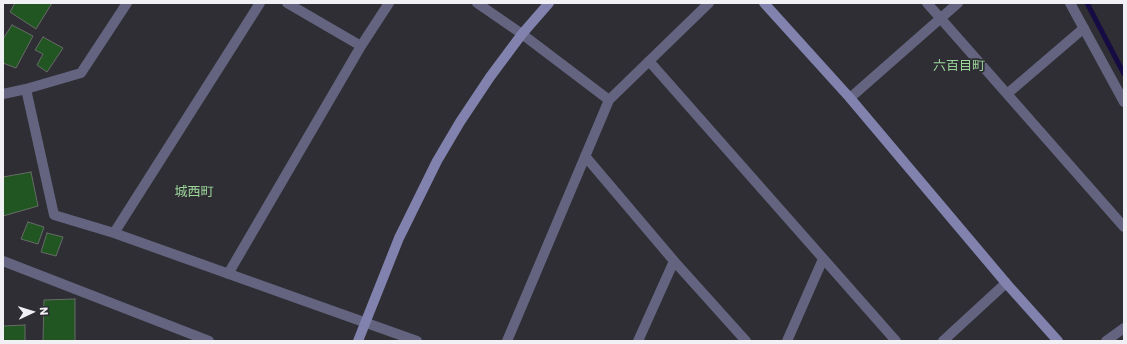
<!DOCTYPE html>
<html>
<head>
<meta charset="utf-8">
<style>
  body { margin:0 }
  #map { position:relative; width:1127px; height:344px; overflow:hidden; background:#2e2e34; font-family:Poppins,sans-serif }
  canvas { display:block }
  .frame { position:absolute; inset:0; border:4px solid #f1f1f5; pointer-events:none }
  .north { position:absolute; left:12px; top:292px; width:40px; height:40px; -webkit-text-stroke:3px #2e2e34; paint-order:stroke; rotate:86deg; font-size:11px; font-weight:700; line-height:16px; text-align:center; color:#f1f1f5 }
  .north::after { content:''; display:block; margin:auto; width:14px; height:18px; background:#f1f1f5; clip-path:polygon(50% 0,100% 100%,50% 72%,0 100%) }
</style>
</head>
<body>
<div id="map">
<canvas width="1127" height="344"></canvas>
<div class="frame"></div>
<div class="north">N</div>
</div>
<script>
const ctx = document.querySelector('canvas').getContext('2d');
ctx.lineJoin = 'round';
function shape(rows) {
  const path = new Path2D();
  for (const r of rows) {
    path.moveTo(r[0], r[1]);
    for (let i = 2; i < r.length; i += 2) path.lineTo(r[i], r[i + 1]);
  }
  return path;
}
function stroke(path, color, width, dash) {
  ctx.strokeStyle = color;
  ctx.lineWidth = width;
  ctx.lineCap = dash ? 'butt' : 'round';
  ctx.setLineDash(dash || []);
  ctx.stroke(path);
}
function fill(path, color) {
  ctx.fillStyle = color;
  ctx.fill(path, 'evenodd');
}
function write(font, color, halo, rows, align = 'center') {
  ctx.font = font + ' Poppins,"Noto Sans JP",sans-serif';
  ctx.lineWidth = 3.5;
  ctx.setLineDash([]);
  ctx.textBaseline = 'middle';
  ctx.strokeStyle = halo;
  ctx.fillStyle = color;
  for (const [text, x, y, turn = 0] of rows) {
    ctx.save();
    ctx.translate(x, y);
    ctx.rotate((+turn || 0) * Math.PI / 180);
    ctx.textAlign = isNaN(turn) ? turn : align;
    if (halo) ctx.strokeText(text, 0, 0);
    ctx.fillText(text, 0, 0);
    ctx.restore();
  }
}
const stream = shape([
  [1087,3,1124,74]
]);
const building = shape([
  [15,3,52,3,36,29,10,12,15,3],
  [12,25,33,36,16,68,3,63,3,39,12,25],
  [43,37,63,48,47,72,37,65,43,54,35,50,43,37],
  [31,172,38,206,3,216,3,177,31,172],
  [28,222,44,227,38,244,21,239,28,222],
  [47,233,63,237,56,256,41,252,47,233],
  [75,299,75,341,43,341,44,300,75,299],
  [25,325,25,341,3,341,3,326,25,325]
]);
const street = shape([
  [287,3,361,46],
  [477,3,522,34,609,100],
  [927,3,1124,227],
  [1070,3,1124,102],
  [649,61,896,341],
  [26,89,54,215,114,233,417,341],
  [3,94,26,89,81,73,127,3],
  [1007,94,1084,28],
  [850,98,958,3],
  [585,156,674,261,746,341],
  [114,233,260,3],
  [3,261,209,341],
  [228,274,361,46,389,3],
  [507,341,609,100,709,3],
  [638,341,674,261],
  [787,341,823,259],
  [943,341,1006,283],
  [1106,341,1124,328]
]);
const secondary = shape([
  [764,3,850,98,1006,283,1058,341],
  [358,341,399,238,437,161,460,122,490,77,522,34,549,3]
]);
const quarterNames = [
  ["六百目町",959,67],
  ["城西町",194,193]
];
stroke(stream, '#170b43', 5);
fill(building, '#215522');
stroke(building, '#676c67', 1);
stroke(street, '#646480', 10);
stroke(secondary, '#8182ae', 10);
write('13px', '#9cd59a', '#2e2e34', quarterNames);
</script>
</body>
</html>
